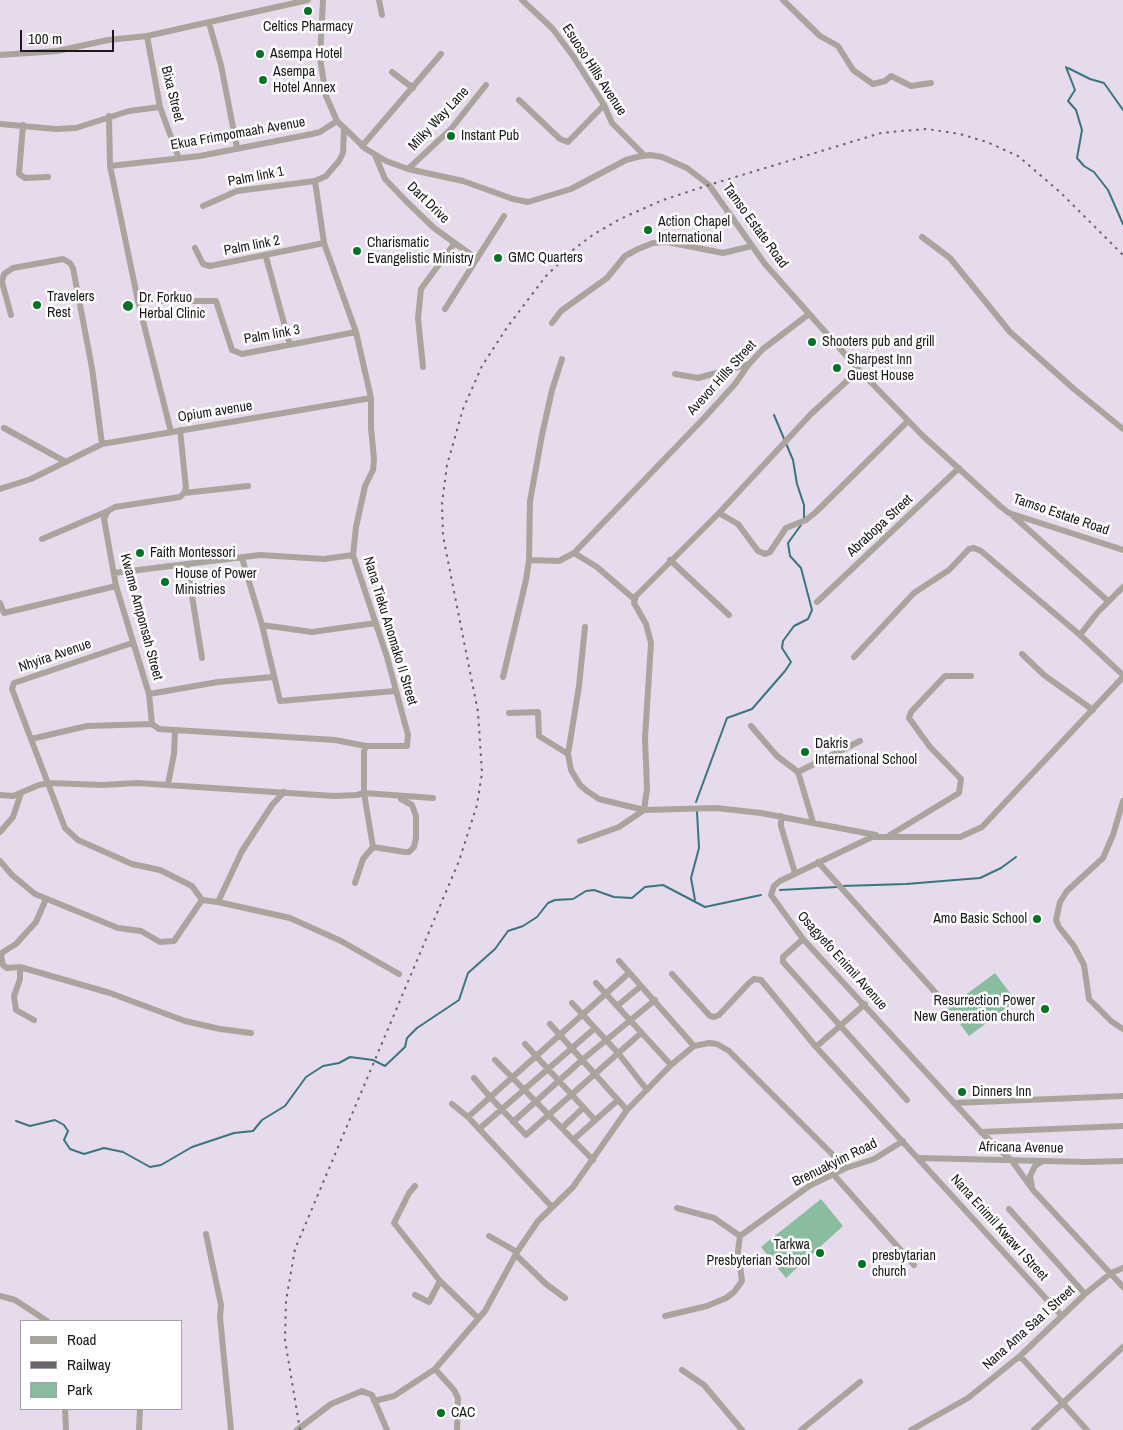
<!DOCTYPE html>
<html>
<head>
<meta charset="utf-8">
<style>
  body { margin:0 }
  #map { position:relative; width:1123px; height:1430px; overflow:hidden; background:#e6daec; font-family:"Archivo Narrow",sans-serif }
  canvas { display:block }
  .legend { position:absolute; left:20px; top:1320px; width:162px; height:90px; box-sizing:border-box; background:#fff; border:1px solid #a4a2a5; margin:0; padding:6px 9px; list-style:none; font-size:15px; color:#1b171d }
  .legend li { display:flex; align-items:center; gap:10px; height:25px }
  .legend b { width:25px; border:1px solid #a4a2a5 }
  .scale { position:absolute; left:20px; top:30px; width:94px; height:22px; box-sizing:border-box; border:2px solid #1b171d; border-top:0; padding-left:6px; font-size:15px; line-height:18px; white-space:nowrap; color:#1b171d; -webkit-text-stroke:4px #fff; paint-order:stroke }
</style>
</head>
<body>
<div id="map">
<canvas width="1123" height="1430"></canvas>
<ul class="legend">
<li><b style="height:6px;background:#a9a59d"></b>Road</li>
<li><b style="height:6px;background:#6b636e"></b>Railway</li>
<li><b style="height:14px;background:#8abd9e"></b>Park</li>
</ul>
<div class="scale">100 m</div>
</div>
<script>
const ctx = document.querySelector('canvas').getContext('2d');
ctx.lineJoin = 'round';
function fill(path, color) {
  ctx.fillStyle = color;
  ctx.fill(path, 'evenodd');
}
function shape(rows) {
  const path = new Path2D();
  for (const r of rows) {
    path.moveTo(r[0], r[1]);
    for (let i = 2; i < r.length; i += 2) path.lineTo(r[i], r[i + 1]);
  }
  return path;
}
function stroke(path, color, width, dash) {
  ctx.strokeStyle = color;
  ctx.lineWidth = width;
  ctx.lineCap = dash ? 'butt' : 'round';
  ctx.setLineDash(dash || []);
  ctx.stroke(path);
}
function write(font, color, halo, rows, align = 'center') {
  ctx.font = font + ' "Archivo Narrow",sans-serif';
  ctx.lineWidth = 5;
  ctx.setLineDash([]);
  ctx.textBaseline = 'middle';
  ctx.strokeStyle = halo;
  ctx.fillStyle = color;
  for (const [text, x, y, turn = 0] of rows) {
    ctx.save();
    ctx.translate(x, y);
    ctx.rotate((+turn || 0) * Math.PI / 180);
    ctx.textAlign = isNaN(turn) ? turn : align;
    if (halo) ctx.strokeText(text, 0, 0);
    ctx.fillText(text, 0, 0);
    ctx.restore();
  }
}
const green = shape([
  [995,973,1016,1001,969,1036,948,1008],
  [821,1199,843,1226,786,1278,761,1247]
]);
const stream = shape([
  [1066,67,1075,90,1068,101,1076,110,1082,130,1077,158,1084,166,1094,172,1108,190,1123,224],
  [1068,68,1090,79,1104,83,1123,110],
  [774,415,793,460,797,484,804,505,804,518],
  [696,802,727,718,752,709,785,671,791,662,782,648,783,641,794,626,808,619,812,610,801,568,790,556,788,543,801,525],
  [842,886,906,884,980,878,1001,868,1016,857],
  [780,890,837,887],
  [695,900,691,878,699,848,697,812],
  [16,1121,30,1126,55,1120,64,1125,68,1131,64,1140,70,1149,84,1154,104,1148,123,1152,150,1167,161,1165,192,1147,234,1133,253,1131,262,1120,285,1106,306,1077,323,1066,339,1063,350,1057,373,1060,385,1066,405,1047,407,1038,417,1028,459,1000,468,973,495,949,508,931,523,926,537,917,548,903,555,900,573,899,586,891,594,890,614,897,632,898,645,887,663,885,705,907,761,895]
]);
const minor = shape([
  [323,0,320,58,326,96,337,121,366,149,386,161,408,169,463,181,513,199,528,202,571,189,626,160,637,157,650,155,662,157,687,168,709,185,765,264,859,370,923,436,1000,506,1009,513,1123,550],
  [379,0,382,15],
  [522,0,552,28,573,56,604,105,612,123,644,155],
  [783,0,820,36,838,46,853,70,873,84,885,81,891,76,911,86,931,83],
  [209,23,221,65,237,148],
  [147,36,160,107,178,156],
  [0,55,57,51,108,40,147,36,308,0],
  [392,72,413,88],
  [519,100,560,139,568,142,604,105],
  [109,116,110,166,138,301,171,432],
  [0,124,56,129,76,128,129,111,160,107],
  [23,125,19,174,25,178,48,177],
  [362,146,441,54],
  [375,155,385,179,407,202,434,228,477,259],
  [110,166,200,156,312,134,320,132,337,121],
  [408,169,451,129,486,85],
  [315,181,324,243,356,332,371,398,371,428,374,459,373,470,365,486,356,527,353,555,387,657,408,735,407,746,366,746,364,751,364,793,373,847],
  [203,206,237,191,315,181,326,176,339,161,343,153,344,130],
  [922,237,950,258,1010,332,1074,389,1123,429],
  [195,248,203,264,210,266,324,243],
  [266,257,290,345],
  [138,301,216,301,232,350,242,354,356,332],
  [445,309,504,216],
  [11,315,2,282,4,274,13,268,63,259,70,263,73,268,92,368,102,444],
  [552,323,561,311,607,278,625,256,638,249,653,243,667,242,723,253,752,246],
  [423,367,418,318,421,289,454,244],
  [675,374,698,378,749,364],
  [4,428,66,462],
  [0,489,31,479,102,444,371,398],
  [184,493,248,486],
  [719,513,738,524,758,551,765,554,770,552,786,528,806,520,816,512,908,421],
  [1012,515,1108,601],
  [42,539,108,511],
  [574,553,597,567,634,599],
  [242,558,262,625,280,701,395,691],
  [529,560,559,561,574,553,705,417,735,384,749,364,763,349,809,314],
  [670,560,729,615],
  [187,565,202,658],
  [114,573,260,555,324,559,353,555],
  [817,602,959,468],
  [0,603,4,613,116,586],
  [262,625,312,632,376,623],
  [585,627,579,686,568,754,571,770,580,785,587,791,599,799,644,810,716,808,761,813,876,835],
  [1080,635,1097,613,1123,587],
  [1022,654,1044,675,1093,710],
  [854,657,914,593,949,570,969,549,974,548,981,551,1080,635,1123,675],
  [503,677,526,580,529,560,530,501,542,435,552,390,562,359],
  [1123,677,982,827,960,837,872,837,780,881,774,886,771,895,803,939,981,1132,1012,1161,1033,1190,1123,1287],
  [149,694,218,682,273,677],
  [509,713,538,712,539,736,568,754],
  [152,724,149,694,116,586,104,519,108,511,115,507,180,497,184,493,186,488,180,430],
  [751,726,777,756,798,772,813,822],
  [31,739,12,689,14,683,132,643],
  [798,772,860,741],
  [168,784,174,754,175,730],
  [0,795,13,796,39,785,49,783,103,785,137,783,334,796,357,795,364,793,433,798],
  [1123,801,1113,835,1103,858,1067,891,1060,902,1056,920,1059,927,1074,946,1084,965,1089,999,1111,1021,1123,1029],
  [781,816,781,826,795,873],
  [0,832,13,817,21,793],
  [890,835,959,793,961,779,930,747,909,718,911,712,945,676,971,676],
  [580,841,619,827,644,810,647,789,645,738,651,643,646,624,634,603,636,596,719,513,811,414,859,370],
  [0,861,12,875,35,894,118,928,141,931,160,942,174,941,202,900],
  [818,862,944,1002],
  [355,883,363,859,373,847,405,852,409,852,414,847,416,838,416,816,412,805,401,799],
  [202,900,192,886,160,870,132,864,78,840,65,828,31,739,87,726,152,724,159,729,335,740,366,746],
  [202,900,218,902,290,918,341,941,399,974],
  [218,902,242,851,272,805,284,792],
  [803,939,783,957,783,962,907,1100],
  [619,961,694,1046],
  [20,967,110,993,185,1021,220,1029,251,1033],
  [672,974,710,1016,714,1017,719,1015,749,983,754,979,761,980,816,1047,1061,1315],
  [596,983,671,1065],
  [572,1003,618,1053,647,1090],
  [617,1006,641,986],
  [34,1020,16,1010,14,996,20,979,20,967,7,968,3,965,1,956,3,952,16,944,36,922,46,899],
  [550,1024,627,1110],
  [525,1044,595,1120],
  [816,1047,865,1004],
  [495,1060,593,1160],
  [474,1078,490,1097,526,1135,641,1033],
  [954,1103,1123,1096],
  [452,1104,468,1117,552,1207],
  [468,1117,629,973],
  [513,1122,582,1060,655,1000],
  [562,1128,583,1108],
  [479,1129,595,1028],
  [981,1132,1123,1126],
  [573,1140,618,1100],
  [919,1158,1087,1162,1123,1161],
  [833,1174,914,1265],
  [415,1186,409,1193,394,1223,440,1281,478,1318],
  [1032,1187,1030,1176,1035,1166,1041,1162],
  [677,1208,714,1218,740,1236],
  [1009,1209,1085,1294],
  [206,1234,221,1305,220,1317,231,1430],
  [489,1236,517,1252],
  [516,1255,546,1284,565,1298],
  [415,1295,429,1302,440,1281],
  [0,1296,15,1300,47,1321],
  [665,1316,707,1306,726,1298,734,1292,742,1281,738,1251,740,1236,809,1186,846,1168,874,1159,903,1141],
  [1020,1356,1087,1430],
  [435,1369,454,1390,458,1398,457,1430],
  [682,1370,704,1385,742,1430],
  [374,1401,394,1396,435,1369,485,1311,517,1252,538,1221,573,1187,627,1110,671,1065,694,1046,709,1043,717,1044,729,1051,846,1168],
  [65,1409,66,1430],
  [139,1430,140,1409],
  [297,1430,331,1404,362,1391,372,1395,387,1430],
  [801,1430,860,1382],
  [911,1430,968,1398,1020,1356,1085,1294,1111,1273,1123,1268],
  [1034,1430,1123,1347]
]);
const rail = shape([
  [300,1430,285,1340,286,1301,295,1249,459,861,477,805,482,773,478,712,443,536,442,503,447,465,463,409,482,366,508,326,546,276,574,249,594,234,620,219,663,200,709,185,881,133,901,131,927,129,960,134,987,142,1018,156,1060,192,1123,255]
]);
const markers = [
  [308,11,5,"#007125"],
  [260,54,5,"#007125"],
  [263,80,5,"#007125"],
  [451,136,5,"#007125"],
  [648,230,5,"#007125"],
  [357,251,5,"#007125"],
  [498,258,5,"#007125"],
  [37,305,5,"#007125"],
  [128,306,6,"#007125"],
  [812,342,5,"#007125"],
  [837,368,5,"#007125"],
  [140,553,5,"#007125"],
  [165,582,5,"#007125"],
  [805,752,5,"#007125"],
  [1037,919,5,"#007125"],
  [1045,1009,5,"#007125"],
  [962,1092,5,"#007125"],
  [820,1253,5,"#007125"],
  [862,1264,5,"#007125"],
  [441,1413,5,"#007125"]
];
const poiNames = [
  ["Celtics Pharmacy",308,27,"center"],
  ["Asempa Hotel",270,54],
  ["Asempa",273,72],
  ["Hotel Annex",273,88],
  ["Instant Pub",461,136],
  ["Action Chapel",658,222],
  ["International",658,238],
  ["Charismatic",367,243],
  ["Evangelistic Ministry",367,259],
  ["GMC Quarters",508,258],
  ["Travelers",47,297],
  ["Rest",47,313],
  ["Dr. Forkuo",139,298],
  ["Herbal Clinic",139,314],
  ["Shooters pub and grill",822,342],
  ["Sharpest Inn",847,360],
  ["Guest House",847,376],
  ["Faith Montessori",150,553],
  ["House of Power",175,574],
  ["Ministries",175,590],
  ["Dakris",815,744],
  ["International School",815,760],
  ["Amo Basic School",1027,919,"right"],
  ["Resurrection Power",1035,1001,"right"],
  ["New Generation church",1035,1017,"right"],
  ["Dinners Inn",972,1092],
  ["Tarkwa",810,1245,"right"],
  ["Presbyterian School",810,1261,"right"],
  ["presbytarian",872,1256],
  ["church",872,1272],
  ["CAC",451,1413]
];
const streetNames = [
  ["Esuoso Hills Avenue",594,70,57],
  ["Bixa Street",172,94,76],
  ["Milky Way Lane",439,119,-47],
  ["Ekua Frimpomaah Avenue",238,134,-10],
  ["Palm link 1",256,177,-11],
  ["Dart Drive",428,203,44],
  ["Tamso Estate Road",755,226,54],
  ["Palm link 2",252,246,-11],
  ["Palm link 3",272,335,-10],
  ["Avevor Hills Street",722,378,-48],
  ["Opium avenue",215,412,-9],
  ["Tamso Estate Road",1061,515,19],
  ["Abrabopa Street",880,526,-43],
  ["Kwame Amponsah Street",141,617,75],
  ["Nana Tieku Anomako II Street",390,631,73],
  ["Nhyira Avenue",55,656,-19],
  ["Osagyefo Enimil Avenue",842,961,48],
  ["Africana Avenue",1021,1148,1],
  ["Brenuakyim Road",835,1163,-26],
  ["Nana Enimil Kwaw I Street",999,1228,48],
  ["Nana Ama Saa I Street",1029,1328,-42]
];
fill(green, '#8abd9e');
stroke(stream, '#3a767e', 2);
stroke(minor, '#a9a59d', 6);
stroke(rail, '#6b636e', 2, [2.5, 5]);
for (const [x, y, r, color] of markers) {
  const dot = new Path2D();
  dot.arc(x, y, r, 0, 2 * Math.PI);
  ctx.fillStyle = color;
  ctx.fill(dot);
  stroke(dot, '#fff', 2);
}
write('14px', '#1b171d', '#fff', poiNames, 'left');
write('14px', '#1b171d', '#fff', streetNames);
</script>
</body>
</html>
